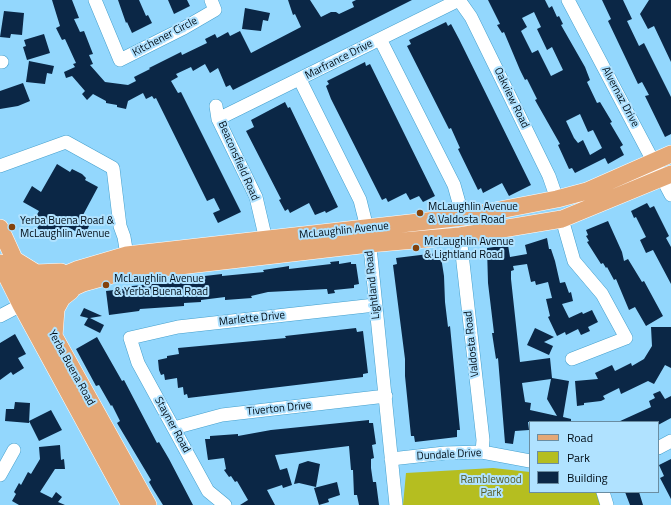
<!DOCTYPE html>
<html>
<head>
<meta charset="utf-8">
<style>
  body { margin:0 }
  #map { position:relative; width:671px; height:505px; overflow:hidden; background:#93d7fd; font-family:"Titillium Web",sans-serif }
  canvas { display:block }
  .legend { position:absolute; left:529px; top:421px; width:130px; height:72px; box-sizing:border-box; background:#b0e2ff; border:1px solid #6a8da2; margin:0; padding:5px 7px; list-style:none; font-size:12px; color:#000d17 }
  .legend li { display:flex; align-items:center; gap:8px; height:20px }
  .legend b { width:20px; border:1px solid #6a8da2 }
</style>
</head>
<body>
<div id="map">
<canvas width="671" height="505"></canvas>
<ul class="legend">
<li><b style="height:5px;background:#e4a877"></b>Road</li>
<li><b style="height:11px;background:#b5be20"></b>Park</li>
<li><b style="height:11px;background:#0b2746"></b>Building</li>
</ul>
</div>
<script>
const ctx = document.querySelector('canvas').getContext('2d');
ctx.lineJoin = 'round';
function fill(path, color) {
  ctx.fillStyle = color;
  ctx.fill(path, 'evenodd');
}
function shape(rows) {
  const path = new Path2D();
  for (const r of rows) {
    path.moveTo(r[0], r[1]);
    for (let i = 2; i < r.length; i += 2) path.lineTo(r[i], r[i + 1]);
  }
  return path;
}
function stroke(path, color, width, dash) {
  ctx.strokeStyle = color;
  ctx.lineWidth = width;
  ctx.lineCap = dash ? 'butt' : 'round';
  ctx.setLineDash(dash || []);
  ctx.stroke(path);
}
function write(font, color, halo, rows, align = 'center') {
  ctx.font = font + ' "Titillium Web",sans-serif';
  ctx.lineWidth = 4;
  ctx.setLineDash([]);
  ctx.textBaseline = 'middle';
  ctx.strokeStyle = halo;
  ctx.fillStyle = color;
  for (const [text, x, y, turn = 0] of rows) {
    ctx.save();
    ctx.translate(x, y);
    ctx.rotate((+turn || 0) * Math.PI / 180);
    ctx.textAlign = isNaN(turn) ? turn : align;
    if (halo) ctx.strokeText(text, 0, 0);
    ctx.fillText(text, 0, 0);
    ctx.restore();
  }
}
const green = shape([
  [493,468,530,472,530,492,597,492,601,505,403,505,406,473]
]);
const building = shape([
  [52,0,72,0,79,18,74,19,80,32,84,31,93,54,89,55,93,64,90,65,105,82,128,85,136,81,134,77,150,69,149,68,181,52,182,55,207,43,205,39,215,34,217,38,228,32,230,36,240,31,251,53,301,27,295,14,293,15,288,0,310,0,321,17,331,12,336,12,339,14,354,7,352,2,356,0,412,0,233,90,230,85,226,87,218,68,210,73,205,64,193,71,191,67,176,74,178,77,171,81,178,93,181,92,241,212,218,223,213,213,220,210,214,198,207,201,156,98,154,99,152,96,146,99,143,93,128,101,126,109,117,107,117,105,106,103,106,101,93,94,87,100,82,94,85,91,72,76,66,78,64,72,75,67,73,64,76,63,65,39,62,40,56,28,60,26],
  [118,0,139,0,146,16,148,15,152,23,132,33,127,22,126,23],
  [168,0,187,0,190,6,174,14],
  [488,0,545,0,549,8,552,6,557,17,559,16,563,24,561,25,585,67,590,80,587,82,597,103,600,102,612,122,610,123,623,145,620,147,624,155,608,164,605,158,575,173,572,168,569,169,558,145,560,144,535,100,537,99,527,79,525,80,520,70,504,32,502,33,497,25,500,24],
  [534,12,541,27,537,29,547,50,552,47,563,70,551,76,538,50,532,53,521,31,527,27,522,18],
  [580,114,588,132,593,130,602,148,590,155,583,140,578,143,574,138,566,121],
  [602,0,623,0,632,19,627,21,639,46,644,43,671,97,671,134,665,137,645,96,649,95,642,82,638,84,608,21,611,19],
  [649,0,671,0,671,62,654,26,648,29,640,14],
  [245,8,270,13,268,21,263,20,261,31,242,29],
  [4,11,24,13,22,35,11,34,10,38,0,37],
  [446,22,448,26,451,24,459,39,531,185,509,196,502,183,483,193,481,188,478,190,458,149,460,148,451,128,449,129,407,46,411,44,409,40],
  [44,34,50,53,27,60,23,47,26,46,24,40],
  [29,61,54,66,52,74,47,73,45,84,26,82],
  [365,62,366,66,370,64,435,196,423,202,419,196,410,200,406,193,388,202,386,198,382,200,331,99,326,86,329,84,327,81],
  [23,83,30,101,18,106,0,109,0,91],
  [285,102,288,108,290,107,338,207,326,213,325,211,315,215,309,203,290,213,288,209,285,211,279,200,281,199,246,131,254,127,251,120],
  [57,164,70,172,72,169,82,174,86,178,85,180,98,187,83,215,92,220,84,236,68,227,63,236,56,234,54,238,45,234,37,228,39,225,34,220,39,211,23,202,32,186,41,192],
  [647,203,650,208,654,206,669,236,666,238,671,247,671,284,653,250,646,253,640,240,646,237,636,217,634,218,631,211],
  [608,221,622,252,624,261,628,259,642,282,644,281,663,316,646,326,635,307,629,310,616,279,614,280,607,267,606,268,603,263,601,264,587,242,589,241,586,236,588,235,586,230],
  [547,238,549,249,551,249,555,261,560,283,565,282,569,293,571,292,573,301,562,304,569,318,582,312,583,314,592,310,598,322,588,327,590,331,581,335,578,329,566,335,565,332,557,336,548,317,550,316,546,299,552,298,548,282,536,285,535,281,531,282,527,264,513,266,514,270,511,271,511,279,520,362,550,358,552,378,569,381,563,417,571,419,571,422,528,422,529,430,515,431,513,444,505,443,498,358,496,359,492,333,494,333,488,283,487,248,508,245,510,257,527,254,525,245],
  [551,379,547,399,557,416,530,410,531,403,525,402,522,383],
  [437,253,438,258,441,257,444,276,445,302,448,327,450,326,460,430,457,430,457,437,415,442,414,436,411,436,405,376,405,359,393,265,397,264,396,258],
  [339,261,339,264,351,262,351,264,356,264,359,284,354,285,354,288,334,290,335,293,328,294,327,289,268,292,251,296,252,298,225,300,225,297,201,300,201,302,184,303,184,306,140,309,139,311,109,315,106,291,123,289,123,287,197,279,196,277,222,274,222,276,264,272,263,270,283,267,289,266,289,269,331,264,330,262],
  [84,308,102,316,90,318,104,325,100,333,84,325,88,318,80,316],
  [651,327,671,327,671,368,665,365,654,384,648,381,621,394,619,388,603,396,605,399,601,401,584,403,584,405,577,406,575,381,598,379,595,373,612,365,615,371,631,363,632,366,644,359,652,346],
  [356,328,357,332,363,331,368,373,363,374,363,377,188,398,187,394,184,395,183,387,178,388,177,378,165,380,164,374,161,375,159,370,158,360,167,358,167,356,179,354,178,348,286,338,285,336],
  [535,328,554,337,544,342,553,346,549,355,527,345],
  [15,334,26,354,18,358,24,368,13,375,11,372,0,380,0,343],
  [97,337,122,381,124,380,157,443,159,442,169,459,193,505,163,505,153,489,149,482,151,480,117,423,120,421,112,405,111,406,99,385,96,386,76,349],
  [660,391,665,399,671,396,671,418,658,425,658,422,618,422,651,407,649,401,655,398,653,394],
  [15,402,30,403,29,423,5,421,6,409,14,409],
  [51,410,62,430,39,441,29,421],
  [369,420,369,423,373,423,376,444,372,445,374,458,371,459,371,468,373,482,376,482,379,505,359,505,357,495,354,495,353,470,351,470,349,446,275,455,280,470,287,468,292,485,283,488,282,485,267,490,275,505,240,505,248,500,237,481,235,482,231,476,229,477,224,470,226,469,224,458,208,460,205,439,210,439,210,436,238,434,238,436,271,430],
  [60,445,61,460,64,459,65,469,55,469,40,492,52,498,56,492,62,497,58,502,65,505,19,505,12,501,16,494,14,492,19,483,21,485,28,472,31,474,40,459,39,447],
  [671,459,671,499,660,478,664,476,659,465],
  [308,461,320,464,316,487,299,483,294,484,299,464],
  [337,482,340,495,328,499,329,502,319,505,314,488],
  [625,492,639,492,643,505,630,505]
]);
const minor = shape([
  [95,0,120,60,184,28,215,10,211,0],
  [459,0,471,17,549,176,557,199],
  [568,0,671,195],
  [380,39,454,185,463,217],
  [0,62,2,62],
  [300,80,360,200,367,228,371,257,396,505],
  [216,106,218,119,256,197,266,240],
  [218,119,459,0],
  [0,166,66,142,113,168,120,226,124,237,127,255],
  [562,219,574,261,602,294,626,338,572,359],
  [460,236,483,440,482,452],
  [0,316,21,305],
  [174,428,222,415,386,396],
  [658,448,671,441],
  [391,459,445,453,482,452,530,461],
  [0,475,14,450],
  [603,492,607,505],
  [225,505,208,491,138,363,130,338,178,327,375,305]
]);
const major = shape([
  [0,228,35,305,40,311,148,505],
  [15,260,36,273,61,272],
  [0,263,21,305,130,505],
  [21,305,29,291,37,286,76,270,127,255,463,217,557,199,587,191,671,154],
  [21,305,35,305,83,283,119,273,369,244,460,236,562,219,671,174],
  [54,336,56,309,62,298,71,291]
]);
const markers = [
  [420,213,4,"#83420c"],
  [12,227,4,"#83420c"],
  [416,248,4,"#83420c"],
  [106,285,4,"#83420c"]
];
const streetNames = [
  ["Kitchener Circle",165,37,-28],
  ["Marfrance Drive",339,60,-27],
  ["Alvernaz Drive",620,97,62],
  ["Oakview Road",511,98,64],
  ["Beaconsfield Road",238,161,66],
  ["McLaughlin Avenue",344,231,-6],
  ["Lightland Road",373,285,-96],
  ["Marlette Drive",252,319,-6],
  ["Valdosta Road",472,344,-96],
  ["Yerba Buena Road",71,368,61],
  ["Tiverton Drive",279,409,-6],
  ["Stayner Road",172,425,61],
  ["Dundale Drive",449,455,-3]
];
const poiNames = [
  ["McLaughlin Avenue",428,207],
  ["& Valdosta Road",428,220],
  ["Yerba Buena Road &",20,221],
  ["McLaughlin Avenue",20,234],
  ["McLaughlin Avenue",424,242],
  ["& Lightland Road",424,255],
  ["McLaughlin Avenue",114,279],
  ["& Yerba Buena Road",114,292]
];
const parkNames = [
  ["Ramblewood",491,480],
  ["Park",491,493]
];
fill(green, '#b5be20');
fill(building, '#0b2746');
stroke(minor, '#449fcc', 14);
stroke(major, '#fff', 18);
stroke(minor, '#fff', 13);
stroke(major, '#e4a877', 17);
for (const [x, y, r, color] of markers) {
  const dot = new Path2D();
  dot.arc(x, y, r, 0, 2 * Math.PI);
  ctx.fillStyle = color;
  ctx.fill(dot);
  stroke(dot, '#b0e2ff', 1.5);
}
write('11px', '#000d17', '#b0e2ff', streetNames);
write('11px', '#000d17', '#b0e2ff', poiNames, 'left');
write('11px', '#555921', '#b0e2ff', parkNames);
</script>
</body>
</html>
